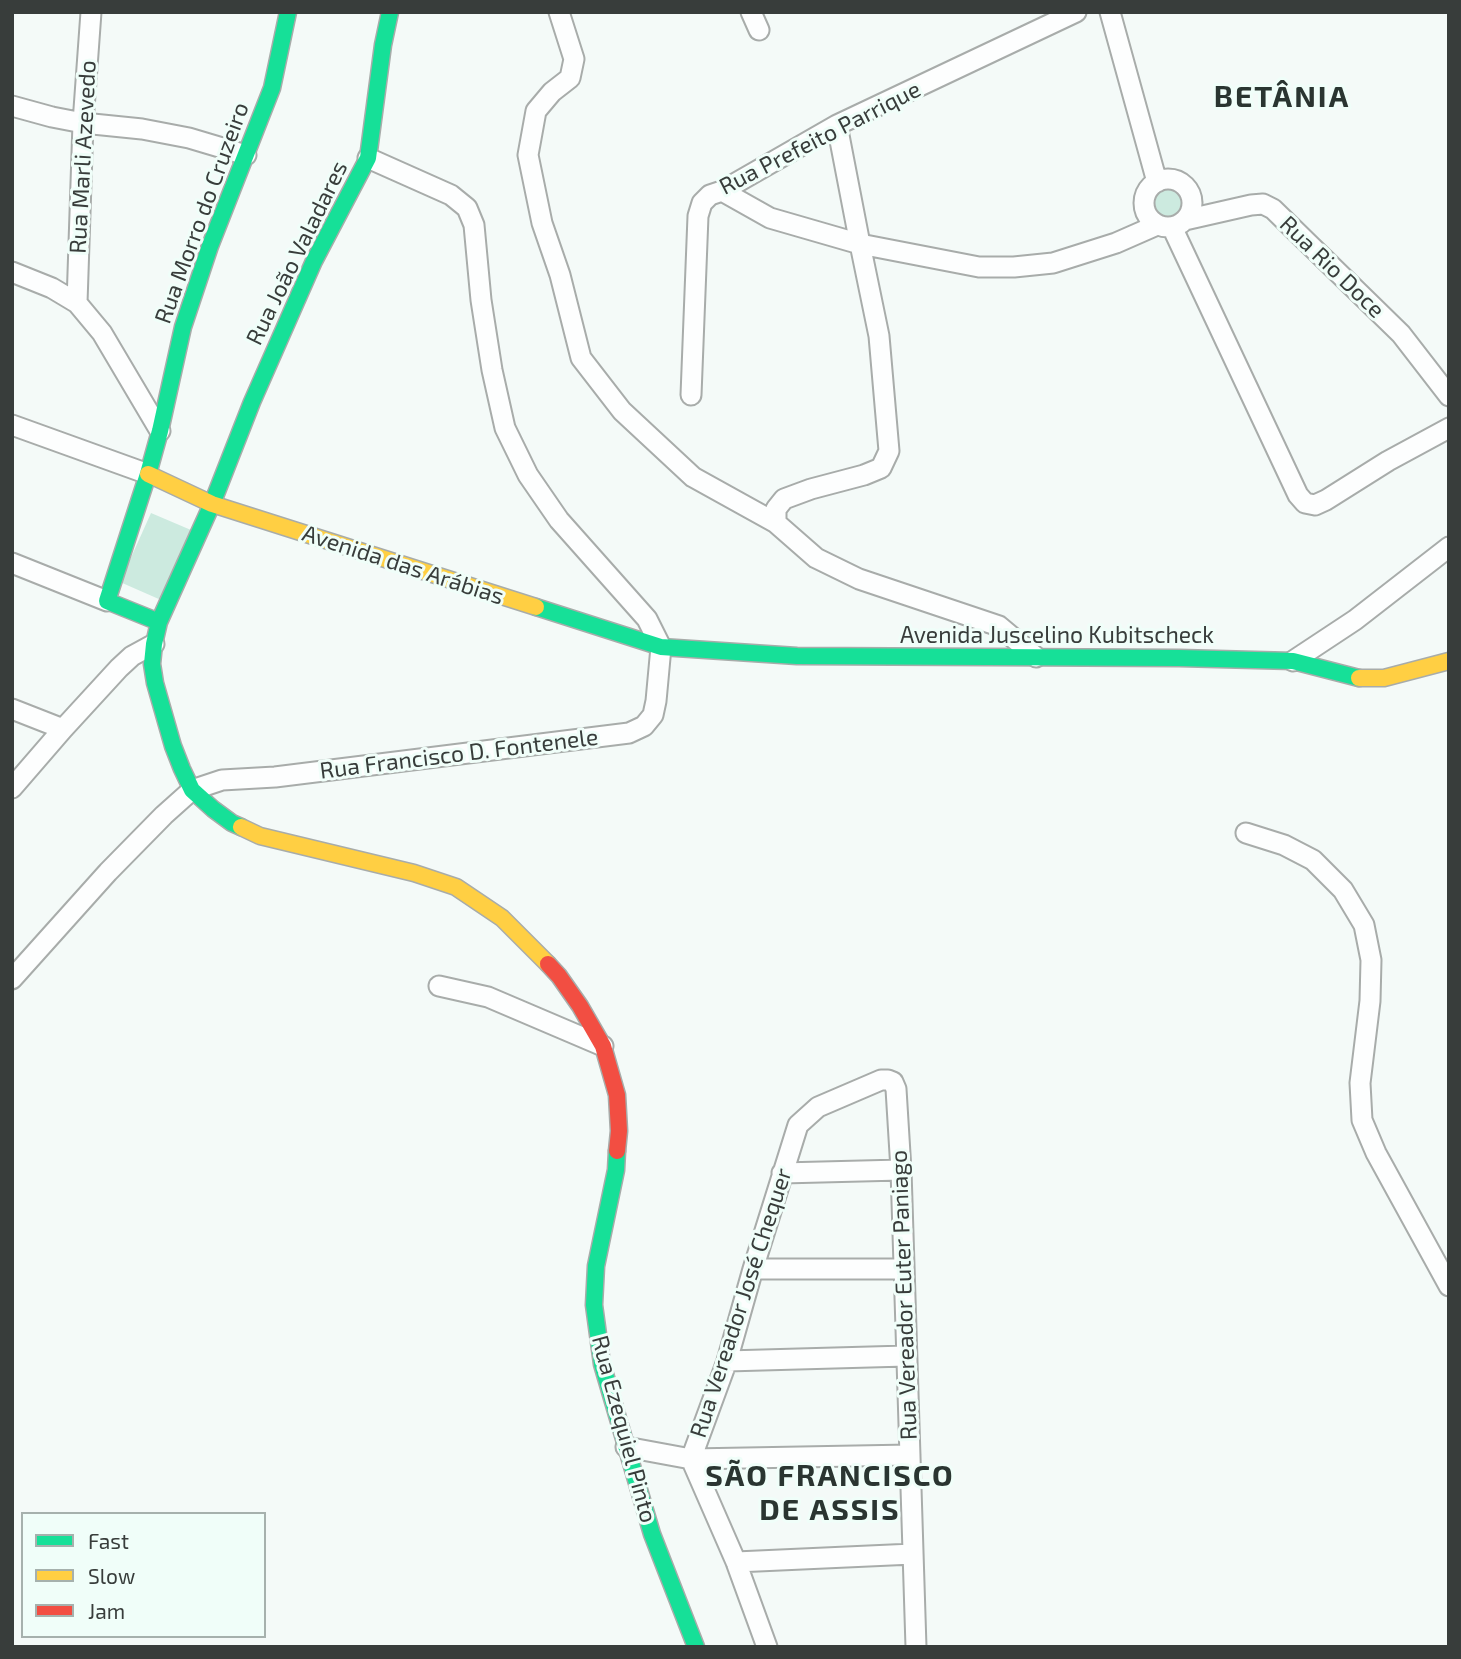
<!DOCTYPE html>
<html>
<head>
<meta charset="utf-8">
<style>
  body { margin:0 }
  #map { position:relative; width:1461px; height:1659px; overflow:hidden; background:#f4faf8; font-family:"Exo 2",sans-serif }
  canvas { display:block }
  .frame { position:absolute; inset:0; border:14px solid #383d3b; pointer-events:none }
  .legend { position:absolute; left:21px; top:1512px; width:245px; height:126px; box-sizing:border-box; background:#f0fef9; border:2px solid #a6b1ad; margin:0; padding:9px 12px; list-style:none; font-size:21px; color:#383d3b }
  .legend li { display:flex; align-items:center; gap:14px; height:35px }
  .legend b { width:35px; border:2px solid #a6b1ad }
</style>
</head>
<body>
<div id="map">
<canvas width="1461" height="1659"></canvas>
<div class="frame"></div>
<ul class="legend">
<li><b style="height:9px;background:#16e098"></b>Fast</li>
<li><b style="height:9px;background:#ffcf43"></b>Slow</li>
<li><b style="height:9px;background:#f24e42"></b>Jam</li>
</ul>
</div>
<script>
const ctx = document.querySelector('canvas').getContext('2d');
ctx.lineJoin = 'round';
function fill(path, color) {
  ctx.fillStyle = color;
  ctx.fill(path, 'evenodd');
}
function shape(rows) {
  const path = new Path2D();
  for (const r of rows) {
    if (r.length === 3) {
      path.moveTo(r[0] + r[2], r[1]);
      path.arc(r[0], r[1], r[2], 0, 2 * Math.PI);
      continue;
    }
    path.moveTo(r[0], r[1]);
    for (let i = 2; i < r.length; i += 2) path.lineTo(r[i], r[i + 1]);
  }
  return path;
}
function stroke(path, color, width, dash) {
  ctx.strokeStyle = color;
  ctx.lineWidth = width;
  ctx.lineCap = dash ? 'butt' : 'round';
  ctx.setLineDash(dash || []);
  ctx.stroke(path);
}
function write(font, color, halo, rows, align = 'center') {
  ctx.font = font + ' "Exo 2",sans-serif';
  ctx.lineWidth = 6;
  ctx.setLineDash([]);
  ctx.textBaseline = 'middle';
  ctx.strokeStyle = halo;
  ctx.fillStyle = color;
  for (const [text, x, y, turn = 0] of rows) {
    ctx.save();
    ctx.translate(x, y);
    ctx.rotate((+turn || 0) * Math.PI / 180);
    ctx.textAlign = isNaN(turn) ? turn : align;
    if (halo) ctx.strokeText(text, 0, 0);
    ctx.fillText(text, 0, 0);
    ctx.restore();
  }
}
const green = shape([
  [1162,182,1168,183,1181,189,1188,200,1186,214,1176,223,1156,221,1152,216,1149,209,1148,203,1153,188],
  [151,513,191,530,161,600,120,582]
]);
const street = shape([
  [559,12,574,59,570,78,552,92,536,111,528,155,542,223,560,275,581,358,622,411,693,477,776,523,816,558,859,579,999,626,1036,657],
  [751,12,759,30],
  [1110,12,1157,182],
  [12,106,52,117,83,123,142,129,189,138,246,155],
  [1168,203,24],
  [722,191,770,218,860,244,979,267,1014,267,1053,263,1116,243,1157,225],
  [1185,220,1251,205,1263,204,1273,209,1401,334,1449,396],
  [1172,227,1298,495,1305,503,1315,505,1326,500,1388,461,1449,428],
  [12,272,52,288,77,303,102,333,160,431],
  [77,303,83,123,91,12],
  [691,395,698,216,702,203,710,195,722,191,837,125,1076,12],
  [12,425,148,474],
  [776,523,776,509,784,499,811,489,864,475,881,468,889,451,879,336,860,244,837,125],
  [12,563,107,601],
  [1293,661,1355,620,1449,547],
  [12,709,63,729],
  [12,788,63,729,119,668,132,656,154,644],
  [1246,833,1284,845,1313,860,1343,890,1364,925,1371,960,1370,1001,1360,1083,1362,1120,1376,1153,1449,1286],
  [12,979,108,872,164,815,192,790,222,780,275,777,629,733,644,726,653,715,656,701,661,647,647,619,559,520,528,475,505,428,492,370,481,300,474,225,467,208,451,195,368,158],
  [439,986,488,997,603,1046],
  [782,1173,901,1170],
  [753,1269,904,1269],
  [727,1361,906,1356],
  [626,1447,691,1459,910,1455],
  [736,1562,913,1554],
  [767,1647,736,1562,691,1459,727,1361,753,1269,798,1125,818,1107,881,1080,888,1080,893,1082,896,1089,901,1170,916,1647]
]);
const fast = shape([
  [536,607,661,647,797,656,1179,658,1293,661,1359,678],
  [159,622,107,601,148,474,160,431,183,327,210,246,272,88,288,12],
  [241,827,232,823,213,809,192,790,182,769,173,746,155,683,152,664,154,644,159,622,212,504,252,402,314,261,368,158,383,45,390,12],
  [617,1151,616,1170,596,1266,594,1305,602,1364,652,1534,696,1647]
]);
const slow = shape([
  [148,474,212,504,536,607],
  [1359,678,1384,678,1449,661],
  [241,827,260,836,414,873,456,887,502,918,548,964]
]);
const jam = shape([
  [548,964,559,976,580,1006,603,1046,617,1095,619,1131,617,1151]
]);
const streetNames = [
  ["Rua Prefeito Parrique",820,138,-27],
  ["Rua Marli Azevedo",83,157,-87],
  ["Rua Morro do Cruzeiro",202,213,-70],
  ["Rua João Valadares",297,253,-64],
  ["Rua Rio Doce",1332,267,44],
  ["Avenida das Arábias",403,565,18],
  ["Avenida Juscelino Kubitscheck",1057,635],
  ["Rua Francisco D. Fontenele",459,754,-7],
  ["Rua Vereador Euter Paniago",904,1295,-92],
  ["Rua Vereador José Chequer",741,1303,-72],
  ["Rua Ezequiel Pinto",624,1429,75]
];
const districtNames = [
  ["BETÂNIA",1282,97],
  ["SÃO FRANCISCO",830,1476],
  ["DE ASSIS",830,1510]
];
fill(green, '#cceadf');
stroke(street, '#a8acaa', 23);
stroke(fast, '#a8acaa', 19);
stroke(slow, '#a8acaa', 19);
stroke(jam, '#a8acaa', 19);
stroke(street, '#fdfefe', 19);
stroke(fast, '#16e098', 16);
stroke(slow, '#ffcf43', 16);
stroke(jam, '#f24e42', 16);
write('23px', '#383d3b', '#f0fef9', streetNames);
ctx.letterSpacing = '2px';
write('bold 30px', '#2a3531', '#f0fef9', districtNames);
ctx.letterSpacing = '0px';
</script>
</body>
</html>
